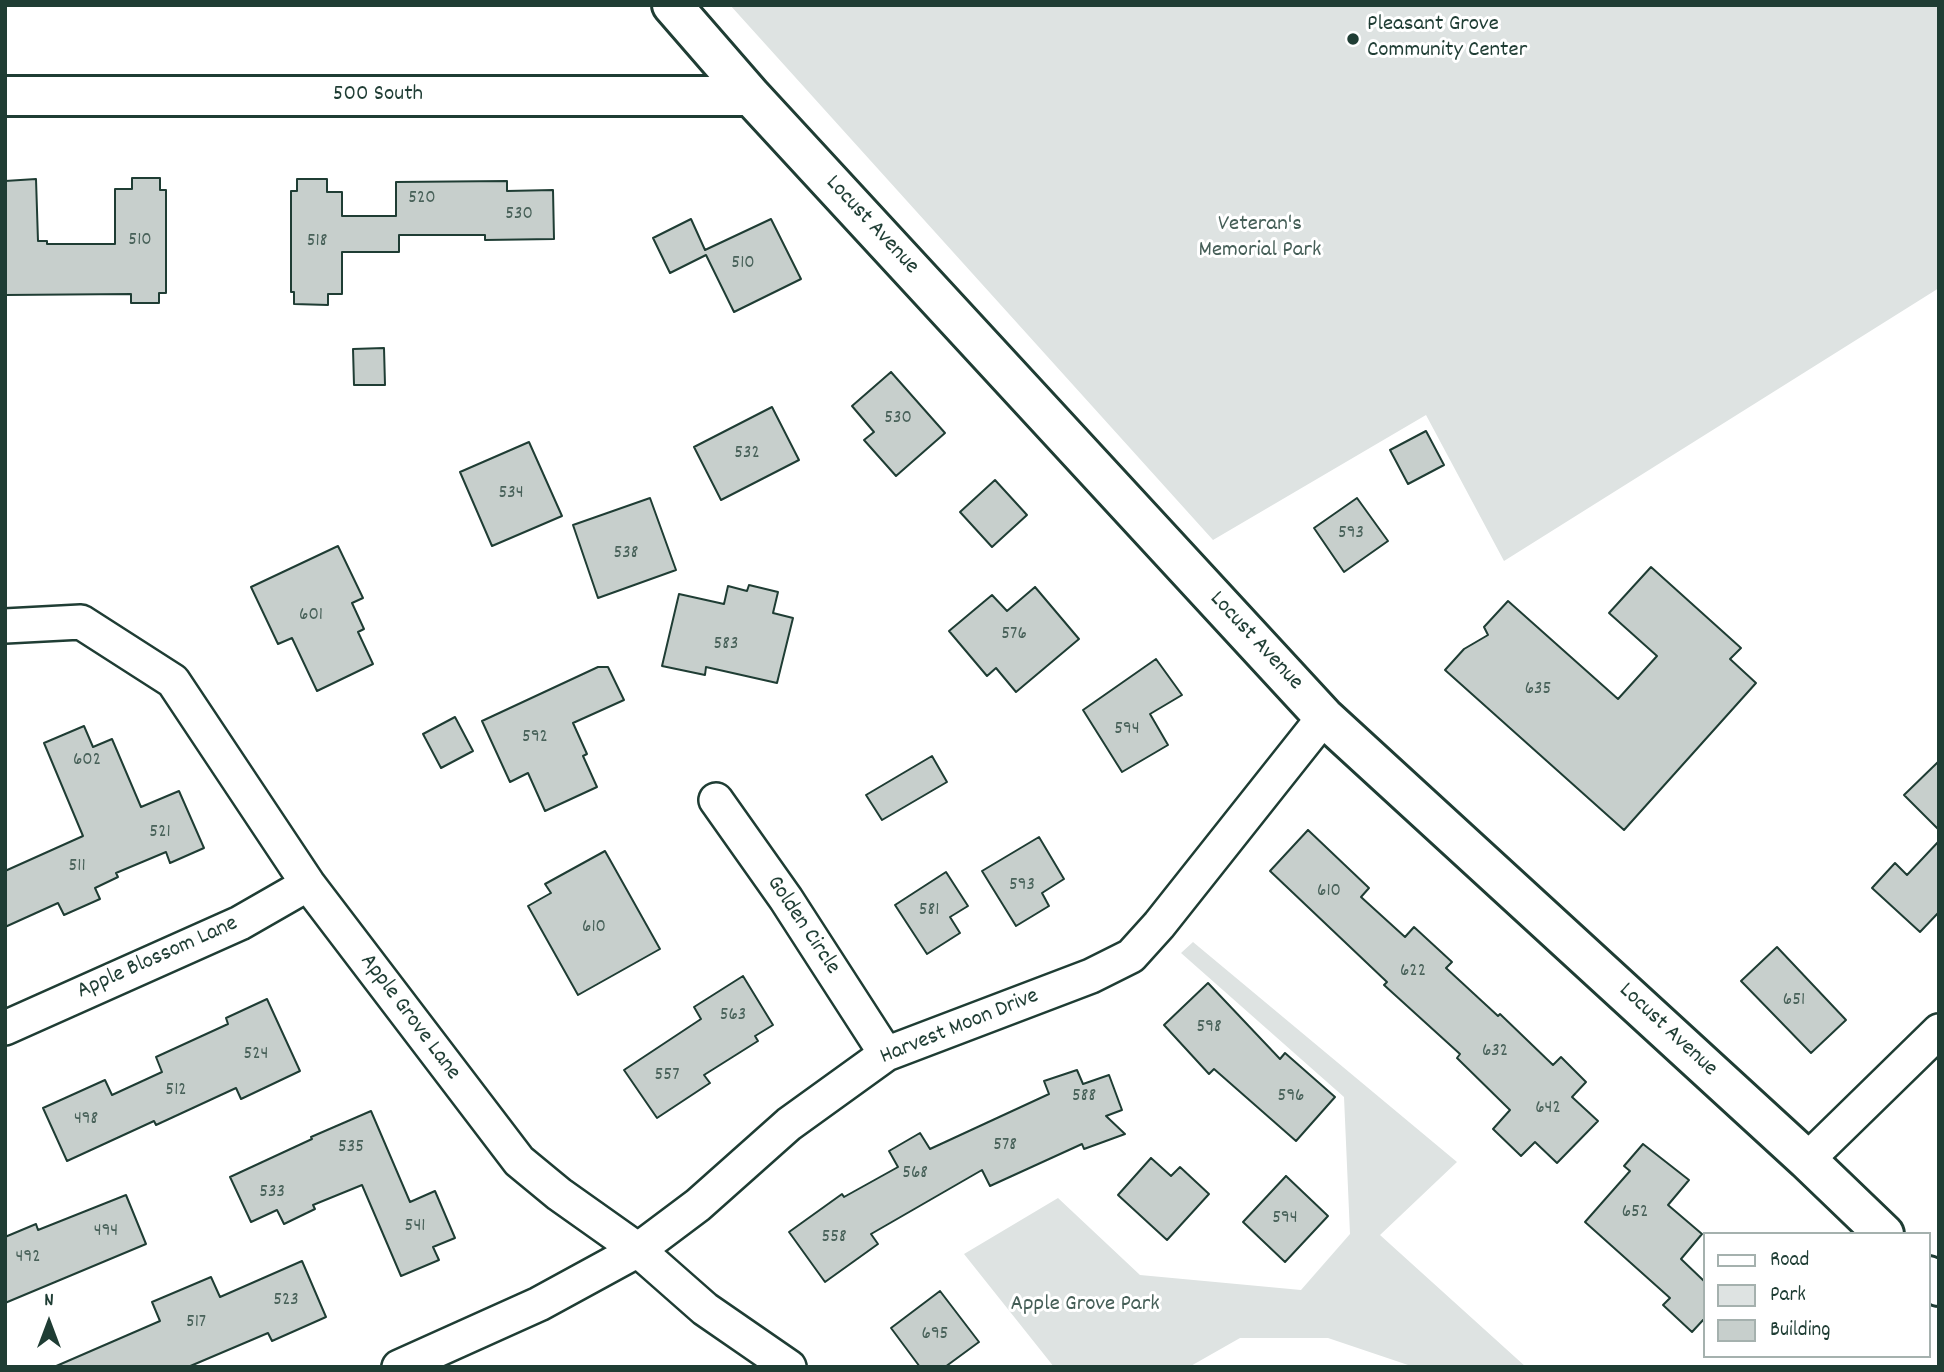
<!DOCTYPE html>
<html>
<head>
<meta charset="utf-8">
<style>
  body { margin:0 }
  #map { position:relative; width:1944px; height:1372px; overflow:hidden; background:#fff; font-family:Dekko,sans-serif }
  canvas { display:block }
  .frame { position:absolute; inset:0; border:7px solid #1f3d34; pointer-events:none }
  .legend { position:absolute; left:1703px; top:1232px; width:228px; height:126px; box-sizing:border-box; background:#fff; border:2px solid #a5b1ae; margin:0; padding:9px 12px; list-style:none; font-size:21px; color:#1f3d34 }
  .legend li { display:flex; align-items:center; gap:14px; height:35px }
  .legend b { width:35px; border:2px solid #a5b1ae }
  .north { position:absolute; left:14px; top:1288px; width:70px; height:70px; -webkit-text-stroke:5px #fff; paint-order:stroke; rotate:0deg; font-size:19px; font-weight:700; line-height:28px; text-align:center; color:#1f3d34 }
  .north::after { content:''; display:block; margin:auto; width:24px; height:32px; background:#1f3d34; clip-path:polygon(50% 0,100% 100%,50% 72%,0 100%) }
</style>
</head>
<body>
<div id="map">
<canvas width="1944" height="1372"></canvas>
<div class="frame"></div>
<ul class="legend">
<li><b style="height:9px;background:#fff"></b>Road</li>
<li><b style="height:19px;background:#dee3e2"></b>Park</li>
<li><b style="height:19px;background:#c7cfcc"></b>Building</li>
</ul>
<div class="north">N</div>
</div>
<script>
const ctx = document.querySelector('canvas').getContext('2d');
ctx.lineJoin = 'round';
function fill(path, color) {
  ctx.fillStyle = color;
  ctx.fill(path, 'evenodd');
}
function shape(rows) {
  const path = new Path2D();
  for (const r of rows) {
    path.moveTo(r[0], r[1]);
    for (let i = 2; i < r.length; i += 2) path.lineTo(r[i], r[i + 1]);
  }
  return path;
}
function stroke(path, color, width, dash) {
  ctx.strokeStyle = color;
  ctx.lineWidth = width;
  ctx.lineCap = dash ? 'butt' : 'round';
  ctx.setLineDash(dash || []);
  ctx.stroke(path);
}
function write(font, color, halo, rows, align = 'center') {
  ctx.font = font + ' Dekko,sans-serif';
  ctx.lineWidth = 6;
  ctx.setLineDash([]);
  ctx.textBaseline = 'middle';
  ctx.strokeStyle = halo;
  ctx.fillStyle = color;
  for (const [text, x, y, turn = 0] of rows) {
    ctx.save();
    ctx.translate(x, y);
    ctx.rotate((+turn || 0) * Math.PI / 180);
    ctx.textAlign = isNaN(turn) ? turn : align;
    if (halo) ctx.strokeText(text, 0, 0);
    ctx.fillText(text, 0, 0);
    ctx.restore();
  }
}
const green = shape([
  [730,5,1939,5,1939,288,1504,561,1426,415,1213,540],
  [1193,942,1457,1162,1380,1235,1526,1367,1414,1367,1328,1338,1240,1338,1189,1367,1054,1367,964,1254,1058,1198,1140,1275,1301,1290,1350,1234,1344,1097,1181,953]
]);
const building = shape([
  [132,178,160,178,160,190,166,190,166,293,159,293,159,303,131,303,131,294,5,295,5,181,36,179,38,241,47,241,47,244,115,244,115,189,132,189,132,178],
  [297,179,327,179,327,192,342,192,342,216,396,216,396,182,507,181,507,191,553,190,554,239,485,240,485,235,399,235,399,252,342,252,342,294,328,294,328,305,294,304,294,292,291,292,291,191,297,191,297,179],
  [691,219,705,250,771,219,801,279,734,312,706,255,670,273,653,238,691,219],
  [384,348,385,385,354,385,353,349,384,348],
  [891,372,945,433,896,476,864,440,874,432,852,406,891,372],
  [772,407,799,460,721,500,694,447,772,407],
  [1426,431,1444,465,1408,484,1390,450,1426,431],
  [529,442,562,516,492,546,460,472,529,442],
  [995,480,1027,515,992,547,960,512,995,480],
  [650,498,676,570,598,598,573,525,650,498],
  [1357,498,1388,541,1344,572,1314,528,1357,498],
  [338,546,363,598,352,603,364,629,358,632,373,664,317,691,292,638,278,644,251,587,338,546],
  [1651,567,1741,648,1730,659,1756,683,1624,830,1445,670,1464,649,1488,635,1484,627,1508,601,1618,699,1657,656,1609,613,1651,567],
  [749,585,778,592,773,613,793,618,777,683,706,667,705,675,662,666,679,594,724,604,728,586,747,591,749,585],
  [1035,587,1079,639,1016,692,996,668,987,676,949,631,992,595,1007,611,1035,587],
  [1156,659,1182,695,1150,714,1168,745,1122,772,1083,710,1156,659],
  [598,667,608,667,624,700,573,723,587,754,583,756,597,787,545,811,528,773,510,782,482,721,598,667],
  [455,717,473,751,441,768,423,734,455,717],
  [84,726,93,747,112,739,141,807,179,791,204,848,170,863,166,852,116,873,118,877,95,888,100,899,64,915,58,903,5,927,5,871,83,836,44,743,84,726],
  [932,756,947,782,882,820,866,795,932,756],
  [1939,761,1939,830,1904,795,1939,761],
  [1308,830,1369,888,1361,897,1405,937,1414,927,1452,962,1446,968,1498,1016,1500,1014,1553,1065,1561,1057,1586,1082,1572,1097,1598,1121,1557,1163,1535,1142,1521,1156,1493,1129,1510,1110,1457,1058,1460,1054,1384,985,1387,982,1270,871,1308,830],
  [1039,837,1064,879,1042,893,1049,906,1016,926,982,871,1039,837],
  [1939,841,1939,912,1920,932,1872,888,1895,863,1907,875,1939,841],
  [605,851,660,949,578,995,528,906,551,893,545,884,605,851],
  [946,872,968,906,950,917,960,933,927,954,895,905,946,872],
  [1777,947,1846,1020,1811,1053,1741,981,1777,947],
  [743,976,773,1025,755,1036,758,1041,704,1075,710,1083,657,1118,624,1070,701,1019,694,1007,743,976],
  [1208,983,1280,1059,1285,1053,1335,1097,1296,1141,1214,1069,1209,1074,1164,1025,1208,983],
  [267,999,300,1071,241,1099,236,1088,156,1125,154,1121,67,1161,43,1108,105,1080,112,1095,162,1072,156,1057,228,1024,226,1018,267,999],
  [1077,1070,1083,1084,1109,1075,1122,1110,1106,1116,1125,1134,1084,1149,1082,1144,990,1186,982,1170,871,1234,878,1244,825,1282,789,1232,842,1194,844,1197,898,1167,889,1151,920,1133,930,1149,1049,1094,1044,1081,1077,1070],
  [371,1111,410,1202,435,1191,455,1238,433,1247,439,1260,401,1276,362,1185,313,1205,315,1209,284,1224,277,1210,251,1222,230,1177,312,1139,311,1137,371,1111],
  [1643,1144,1689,1180,1668,1205,1702,1234,1681,1259,1704,1281,1704,1319,1692,1332,1663,1305,1670,1298,1585,1222,1630,1171,1624,1166,1643,1144],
  [1151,1158,1171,1176,1180,1167,1209,1194,1167,1240,1118,1195,1151,1158],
  [1286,1176,1328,1216,1285,1262,1243,1222,1286,1176],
  [126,1195,146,1244,5,1303,5,1237,36,1224,38,1230,126,1195],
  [302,1261,326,1317,272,1341,268,1333,188,1367,54,1367,160,1321,152,1302,211,1277,220,1297,302,1261],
  [940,1291,979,1342,945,1367,920,1367,891,1328,940,1291]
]);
const street = shape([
  [5,626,81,622,173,681,308,884,519,1161,559,1194,638,1250,705,1309,789,1367],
  [716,800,786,899,886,1054],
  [5,1028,240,923,308,884],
  [1807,1160,1939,1031],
  [399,1367,539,1304,638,1250,698,1205,789,1124,886,1054,1091,976,1131,956,1159,925,1324,717]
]);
const secondary = shape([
  [672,5,751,96,1324,717,1807,1160,1884,1234],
  [5,96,751,96],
  [1928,1276,1939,1286]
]);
const markers = [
  [1353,39,7,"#1f3d34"]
];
const numberNames = [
  ["520",422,199],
  ["530",519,215],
  ["510",140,241],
  ["518",317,242],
  ["510",743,264],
  ["530",898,419],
  ["532",747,454],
  ["534",511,494],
  ["593",1351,534],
  ["538",626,554],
  ["601",311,616],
  ["576",1014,635],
  ["583",726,645],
  ["635",1538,690],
  ["594",1127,730],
  ["592",535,738],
  ["602",87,761],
  ["521",160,833],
  ["511",77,867],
  ["593",1022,886],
  ["610",1329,892],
  ["581",929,911],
  ["610",594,928],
  ["622",1413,972],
  ["651",1794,1001],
  ["563",733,1016],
  ["598",1209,1028],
  ["632",1495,1052],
  ["524",256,1055],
  ["557",667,1076],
  ["512",176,1091],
  ["588",1084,1097],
  ["596",1291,1097],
  ["642",1548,1109],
  ["498",86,1120],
  ["578",1005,1146],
  ["535",351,1148],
  ["568",915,1174],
  ["533",272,1193],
  ["652",1635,1213],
  ["594",1285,1219],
  ["541",415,1227],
  ["494",106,1232],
  ["558",834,1238],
  ["492",28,1258],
  ["523",286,1301],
  ["517",196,1323],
  ["695",935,1335]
];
const poiNames = [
  ["Pleasant Grove",1367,26],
  ["Community Center",1367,52]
];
const streetNames = [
  ["500 South",378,96],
  ["Locust Avenue",871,226,47],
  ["Locust Avenue",1255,642,47],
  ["Golden Circle",802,926,56],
  ["Apple Blossom Lane",158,959,-24],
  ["Apple Grove Lane",409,1018,53],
  ["Harvest Moon Drive",960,1028,-22],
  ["Locust Avenue",1667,1031,43]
];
const parkNames = [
  ["Veteran's",1260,226],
  ["Memorial Park",1260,252],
  ["Apple Grove Park",1085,1306]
];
fill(green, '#dee3e2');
fill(building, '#c7cfcc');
stroke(building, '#1f3d34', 2);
stroke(street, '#1f3d34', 38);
stroke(secondary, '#1f3d34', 44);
stroke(street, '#fff', 33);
stroke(secondary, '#fff', 38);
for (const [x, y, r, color] of markers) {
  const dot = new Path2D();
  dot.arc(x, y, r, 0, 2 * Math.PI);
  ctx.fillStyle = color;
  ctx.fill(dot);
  stroke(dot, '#fff', 2.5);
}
write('19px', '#49625a', null, numberNames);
write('23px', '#1f3d34', '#fff', poiNames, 'left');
write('23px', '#1f3d34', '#fff', streetNames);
write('23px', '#455e57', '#fff', parkNames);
</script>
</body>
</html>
